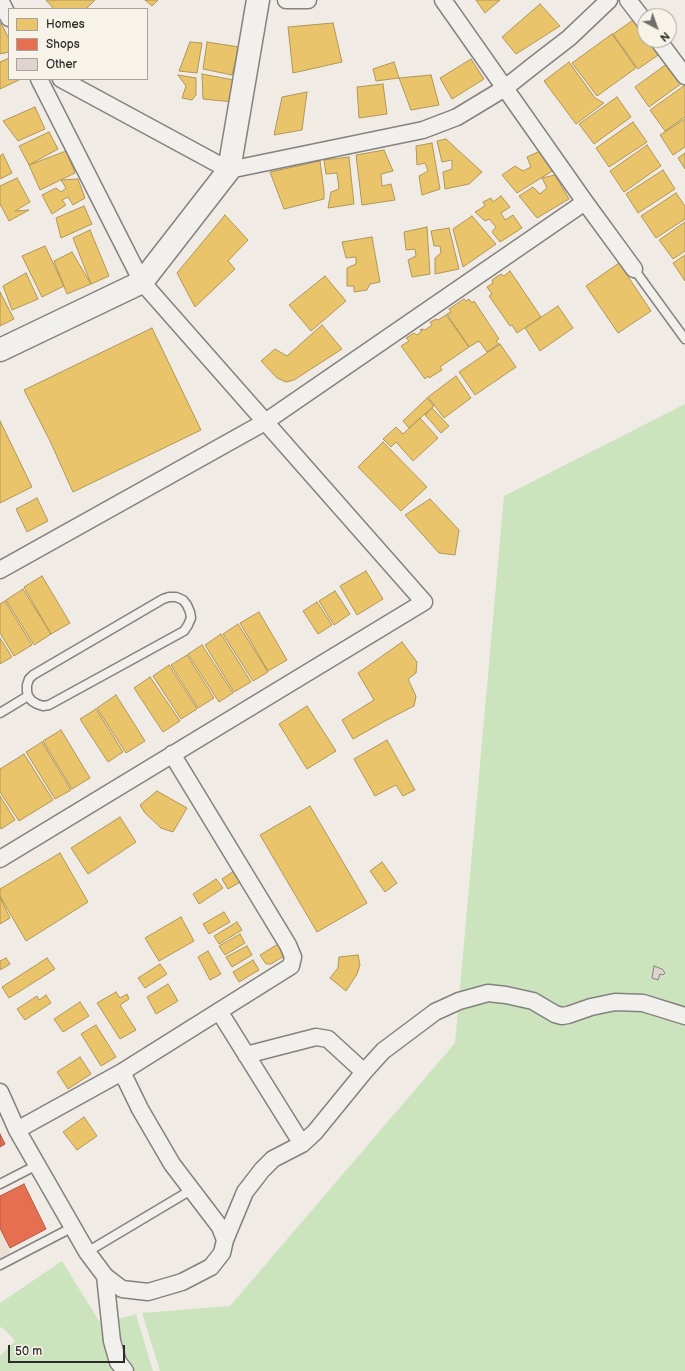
<!DOCTYPE html>
<html>
<head>
<meta charset="utf-8">
<style>
  body { margin:0 }
  #map { position:relative; width:685px; height:1371px; overflow:hidden; background:#f1ebe5; font-family:"Balsamiq Sans",sans-serif }
  canvas { display:block }
  .legend { position:absolute; left:8px; top:8px; width:140px; height:72px; box-sizing:border-box; background:#f7f3e8; border:1px solid #a5a39c; margin:0; padding:5px 7px; list-style:none; font-size:12px; color:#2b2b2b }
  .legend li { display:flex; align-items:center; gap:8px; height:20px }
  .legend b { width:20px; border:1px solid #a5a39c }
  .north { position:absolute; left:637px; top:8px; width:40px; height:40px; box-sizing:border-box; background:#f7f3e8; border:1px solid #a5a39c; border-radius:50%; rotate:139deg; font-size:11px; font-weight:700; line-height:16px; text-align:center; color:#2b2b2b }
  .north::after { content:''; display:block; margin:auto; width:14px; height:18px; background:#706e6c; clip-path:polygon(50% 0,100% 100%,50% 72%,0 100%) }
  .scale { position:absolute; left:8px; top:1345px; width:117px; height:18px; box-sizing:border-box; border:2px solid #2b2b2b; border-top:0; padding-left:5px; font-size:12px; line-height:14px; white-space:nowrap; color:#2b2b2b; -webkit-text-stroke:3px #f7f3e8; paint-order:stroke }
</style>
</head>
<body>
<div id="map">
<canvas width="685" height="1371"></canvas>
<ul class="legend">
<li><b style="height:11px;background:#e9c46a"></b>Homes</li>
<li><b style="height:11px;background:#e76f51"></b>Shops</li>
<li><b style="height:11px;background:#dfd3cf"></b>Other</li>
</ul>
<div class="north">N</div>
<div class="scale">50 m</div>
</div>
<script>
const ctx = document.querySelector('canvas').getContext('2d');
ctx.lineJoin = 'round';
function fill(path, color) {
  ctx.fillStyle = color;
  ctx.fill(path, 'evenodd');
}
function shape(rows) {
  const path = new Path2D();
  for (const r of rows) {
    path.moveTo(r[0], r[1]);
    for (let i = 2; i < r.length; i += 2) path.lineTo(r[i], r[i + 1]);
  }
  return path;
}
function stroke(path, color, width, dash) {
  ctx.strokeStyle = color;
  ctx.lineWidth = width;
  ctx.lineCap = dash ? 'butt' : 'round';
  ctx.setLineDash(dash || []);
  ctx.stroke(path);
}
const built = shape([
  [0,1225,12,1257,0,1274]
]);
const green = shape([
  [685,404,685,1371,160,1371,142,1313,230,1306,455,1043,504,496],
  [62,1261,101,1324,136,1314,153,1371,0,1371,0,1356,15,1341,2,1327,0,1328,0,1303]
]);
const homes = shape([
  [46,0,95,0,86,9,54,9,46,0],
  [145,0,158,0,152,6,145,0],
  [476,0,500,0,485,13,476,0],
  [540,4,560,26,516,54,502,37,540,4],
  [639,16,645,24,645,40,656,40,664,51,638,69,613,34,639,16],
  [1,23,9,39,9,52,0,54,0,25,1,23],
  [333,23,342,62,293,73,288,27,333,23],
  [612,34,636,68,597,96,572,63,612,34],
  [190,42,202,43,197,73,179,71,190,42],
  [207,42,239,47,232,75,203,69,207,42],
  [9,58,9,79,19,79,19,80,0,89,0,62,9,58],
  [471,59,484,79,452,99,440,78,471,59],
  [394,62,399,78,376,81,373,69,394,62],
  [569,62,595,98,604,103,576,124,544,81,569,62],
  [668,63,682,83,649,107,635,87,668,63],
  [202,74,234,80,233,102,203,99,202,74],
  [178,75,196,78,196,95,192,100,182,98,186,86,178,75],
  [431,75,439,105,411,110,399,78,431,75],
  [383,84,387,114,359,118,357,87,383,84],
  [685,85,685,117,665,131,650,110,685,85],
  [307,92,302,130,274,135,282,97,307,92],
  [617,97,631,117,594,144,579,124,617,97],
  [35,107,45,129,18,141,3,121,35,107],
  [685,119,685,147,673,155,660,135,685,119],
  [633,122,647,142,609,167,596,148,633,122],
  [49,132,58,149,29,165,19,146,49,132],
  [446,139,482,172,469,184,445,189,443,172,452,169,452,160,442,162,437,141,446,139],
  [432,143,440,189,422,195,419,176,428,171,425,163,417,165,416,146,432,143],
  [647,145,661,166,624,192,610,171,647,145],
  [384,150,393,171,381,174,382,186,391,184,395,200,362,205,356,155,384,150],
  [66,151,75,173,40,190,29,165,66,151],
  [540,151,554,170,517,193,502,175,515,166,523,171,531,167,527,157,540,151],
  [685,153,685,169,678,158,685,153],
  [3,154,12,173,0,179,0,156,3,154],
  [349,157,354,204,328,208,331,192,339,189,337,173,326,174,324,160,349,157],
  [320,161,324,191,324,199,284,209,270,172,320,161],
  [663,170,675,189,638,213,626,194,663,170],
  [555,175,569,199,537,218,519,196,533,187,540,194,547,188,542,178,555,175],
  [17,178,30,202,15,211,29,210,9,221,0,204,0,186,17,178],
  [78,179,85,198,73,205,68,197,62,200,66,205,52,214,42,195,56,188,61,192,66,188,61,180,78,179],
  [676,193,685,206,685,219,656,238,641,216,676,193],
  [501,196,510,207,501,213,505,220,513,215,522,228,500,242,492,232,496,227,489,219,485,221,475,212,485,206,483,202,491,198,493,202,501,196],
  [84,206,92,224,61,238,56,218,84,206],
  [225,215,248,240,228,261,235,269,195,307,177,273,225,215],
  [472,216,496,244,463,267,453,229,472,216],
  [685,222,685,251,673,259,659,240,685,222],
  [427,227,430,274,412,277,408,260,416,256,415,249,406,250,404,232,427,227],
  [449,228,459,269,435,274,435,258,441,253,440,246,434,246,431,231,449,228],
  [90,230,109,276,91,284,73,238,90,230],
  [372,237,380,282,370,284,367,290,354,292,354,286,347,286,347,268,356,264,356,257,346,258,342,242,372,237],
  [45,246,64,286,42,297,22,256,45,246],
  [72,252,91,284,67,294,54,261,72,252],
  [685,255,685,281,673,263,685,255],
  [619,263,651,311,618,333,586,286,619,263],
  [510,271,541,317,517,333,512,325,510,326,489,296,492,294,487,287,493,283,492,280,501,274,504,276,510,271],
  [26,273,38,299,12,310,3,286,26,273],
  [325,276,346,301,311,331,289,305,325,276],
  [0,292,14,319,0,326,0,292],
  [464,299,466,301,469,299,472,303,474,301,499,339,496,341,499,344,487,352,479,341,469,347,447,314,451,312,449,309,464,299],
  [558,306,573,328,540,351,525,328,558,306],
  [446,315,469,347,440,367,442,370,429,378,428,376,425,379,401,346,409,341,406,338,414,333,417,335,422,331,420,330,422,329,425,330,432,325,430,322,436,319,438,320,446,315],
  [322,325,342,349,294,380,286,382,277,378,261,361,275,349,287,356,322,325],
  [152,328,201,430,73,492,50,441,24,390,152,328],
  [500,344,516,367,475,395,459,372,500,344],
  [456,376,471,398,444,418,428,397,456,376],
  [427,398,434,406,409,428,403,421,427,398],
  [432,408,449,426,441,433,425,415,432,408],
  [420,418,438,438,413,461,396,442,391,447,383,439,396,427,403,434,420,418],
  [0,421,32,487,0,503,0,421],
  [383,442,427,487,401,511,358,467,383,442],
  [37,498,48,521,27,532,16,509,37,498],
  [430,499,459,530,455,555,439,553,405,515,430,499],
  [366,571,383,599,357,615,340,586,366,571],
  [42,576,70,623,51,634,24,587,42,576],
  [23,589,51,634,34,645,6,600,23,589],
  [335,591,350,614,334,625,319,601,335,591],
  [5,601,32,645,14,656,0,633,0,604,5,601],
  [317,602,332,625,318,634,303,611,317,602],
  [259,612,287,660,268,671,240,623,259,612],
  [238,624,268,672,253,681,223,634,238,624],
  [221,634,251,682,234,692,205,645,221,634],
  [0,638,12,657,0,664,0,638],
  [402,642,417,662,416,673,408,679,416,696,414,706,385,721,353,739,342,720,374,700,358,673,402,642],
  [202,645,233,693,219,702,188,654,202,645],
  [187,655,214,698,198,708,171,665,187,655],
  [169,665,197,709,181,719,153,676,169,665],
  [150,677,180,721,163,732,134,688,150,677],
  [116,695,145,741,126,753,97,708,116,695],
  [307,706,336,751,307,769,279,724,307,706],
  [96,709,123,752,108,762,80,719,96,709],
  [61,730,90,778,72,789,43,741,61,730],
  [387,740,415,790,403,796,396,785,375,796,354,759,387,740],
  [42,742,71,790,55,799,26,752,42,742],
  [24,754,53,800,19,821,0,792,0,769,24,754],
  [157,791,187,808,173,832,161,828,145,813,140,805,157,791],
  [0,796,15,820,1,829,0,827,0,796],
  [310,806,367,903,317,932,260,835,310,806],
  [120,817,136,842,88,874,71,848,120,817],
  [60,853,88,902,26,941,0,896,0,889,60,853],
  [382,862,397,883,385,892,370,871,382,862],
  [237,869,244,880,228,889,222,879,237,869],
  [216,879,223,888,199,904,193,894,216,879],
  [0,897,10,918,0,924,0,897],
  [224,912,230,922,209,934,203,924,224,912],
  [181,917,194,941,159,961,145,938,181,917],
  [237,922,242,930,219,944,214,936,237,922],
  [240,934,245,943,225,955,219,946,240,934],
  [283,941,289,953,271,964,266,964,260,955,283,941],
  [247,946,252,955,232,967,226,957,247,946],
  [208,951,221,974,210,980,198,957,208,951],
  [358,955,360,965,357,974,346,991,330,978,338,968,339,957,358,955],
  [6,958,10,964,0,970,0,961,6,958],
  [47,958,55,969,9,998,2,987,47,958],
  [253,960,259,970,239,982,233,972,253,960],
  [160,964,167,974,145,988,138,978,160,964],
  [168,984,178,1001,156,1014,147,997,168,984],
  [116,992,120,998,127,994,129,999,120,1005,136,1030,120,1039,97,1003,116,992],
  [46,995,51,1003,25,1020,17,1009,37,996,39,1000,46,995],
  [80,1002,89,1016,63,1032,54,1019,80,1002],
  [96,1025,116,1057,101,1066,81,1034,96,1025],
  [80,1057,91,1074,68,1089,57,1072,80,1057],
  [84,1117,97,1136,77,1150,63,1132,84,1117]
]);
const shops = shape([
  [0,1134,5,1144,0,1147,0,1134],
  [24,1184,46,1229,10,1248,0,1228,0,1196,24,1184]
]);
const building = shape([
  [654,966,662,969,665,973,663,975,660,974,658,980,652,978,654,966]
]);
const lane = shape([
  [634,269,685,339],
  [169,597,176,597,183,600,187,605,190,612,191,618,188,625,184,631,49,705,43,706,37,704,32,701,28,696,27,691,27,685,29,679,33,675,163,599,169,597],
  [0,713,28,696],
  [0,1184,37,1165],
  [87,1252,191,1190],
  [0,1265,73,1227]
]);
const street = shape([
  [0,0,9,18],
  [286,0,308,0],
  [443,0,585,202,634,269],
  [628,0,645,22],
  [658,40,685,76],
  [61,79,229,170,423,130,457,117,505,88,534,65,569,38,609,0],
  [0,570,265,422,585,202],
  [0,859,424,602,142,282,39,79],
  [219,1011,302,1144],
  [246,1055,316,1037,328,1039,364,1072],
  [0,1092,17,1130,87,1252,105,1276,122,1289,148,1292,182,1282,211,1267,222,1253,225,1240,220,1227,172,1164,140,1109,122,1072],
  [17,1130,122,1072,291,966,293,957,288,945,172,754],
  [225,1240,245,1192,262,1170,273,1159,302,1144,315,1132,364,1072,383,1051,435,1012,459,1001,488,993,506,995,533,1001,555,1014,562,1016,568,1015,591,1007,615,1002,643,1003,685,1016],
  [105,1276,112,1341,118,1362,125,1371]
]);
const secondary = shape([
  [0,350,142,282,229,170,258,0]
]);
fill(built, '#ecdfd5');
fill(green, '#cbe4be');
fill(homes, '#e9c46a');
stroke(homes, '#b09657', 1);
fill(shops, '#e76f51');
stroke(shops, '#af5b46', 1);
fill(building, '#dfd3cf');
stroke(building, '#84817f', 1);
stroke(lane, '#84817f', 11);
stroke(street, '#84817f', 19);
stroke(secondary, '#84817f', 25);
stroke(lane, '#f2f0ec', 8);
stroke(street, '#f2f0ec', 16);
stroke(secondary, '#f2f0ec', 22);
</script>
</body>
</html>
